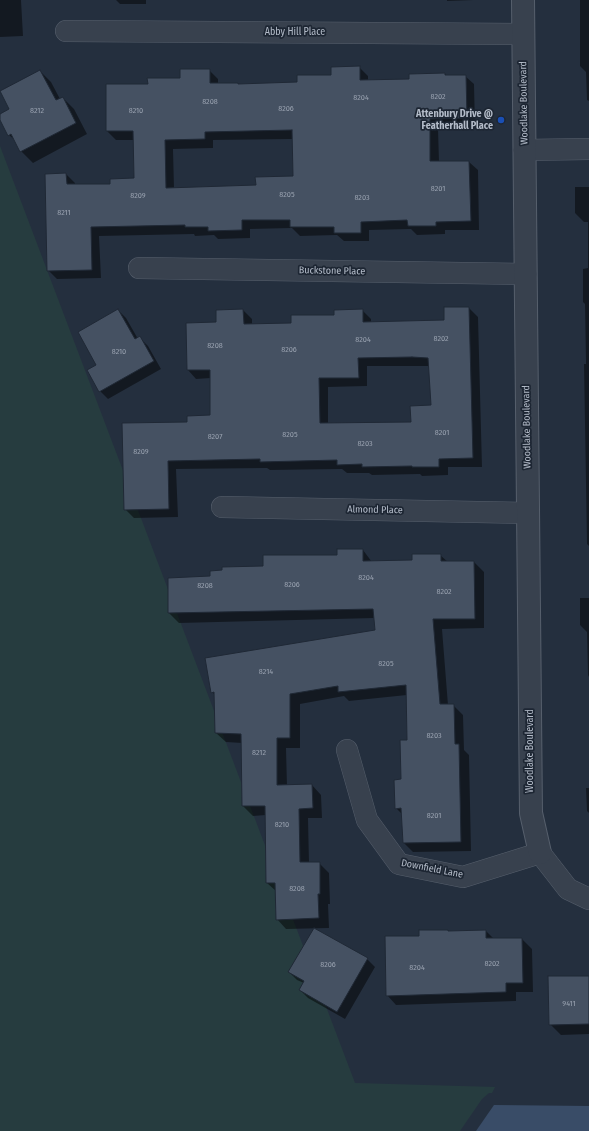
<!DOCTYPE html>
<html>
<head>
<meta charset="utf-8">
<style>
  body { margin:0 }
  canvas { display:block; background:#242f3e }
</style>
</head>
<body>
<canvas width="589" height="1131"></canvas>
<script>
const ctx = document.querySelector('canvas').getContext('2d');
ctx.lineJoin = 'round';
function fill(path, color) {
  ctx.fillStyle = color;
  ctx.fill(path, 'evenodd');
}
function shape(rows) {
  const path = new Path2D();
  for (const r of rows) {
    path.moveTo(r[0], r[1]);
    for (let i = 2; i < r.length; i += 2) path.lineTo(r[i], r[i + 1]);
  }
  return path;
}
function stroke(path, color, width, dash) {
  ctx.strokeStyle = color;
  ctx.lineWidth = width;
  ctx.lineCap = dash ? 'butt' : 'round';
  ctx.setLineDash(dash || []);
  ctx.stroke(path);
}
function write(font, color, halo, rows, align = 'center') {
  ctx.font = font + ' "Fira Sans Condensed",sans-serif';
  ctx.lineWidth = 3.5;
  ctx.setLineDash([]);
  ctx.textBaseline = 'middle';
  ctx.strokeStyle = halo;
  ctx.fillStyle = color;
  for (const [text, x, y, turn = 0] of rows) {
    ctx.save();
    ctx.translate(x, y);
    ctx.rotate((+turn || 0) * Math.PI / 180);
    ctx.textAlign = isNaN(turn) ? turn : align;
    if (halo) ctx.strokeText(text, 0, 0);
    ctx.fillText(text, 0, 0);
    ctx.restore();
  }
}
const green = shape([
  [0,146,355,1083,495,1087,492,1093,489,1093,482,1099,460,1131,0,1131]
]);
const water = shape([
  [494,1105,589,1106,589,1131,476,1131]
]);
const shadow = shape([
  [0,0,21,0,23,36,0,37],
  [116,0,146,0,146,4,120,4],
  [447,0,474,0,447,1],
  [580,0,589,0,589,101,587,100,586,72,580,66],
  [359,67,368,76,368,80,410,80,445,74,447,76,465,76,474,84,475,127,438,128,439,162,469,162,478,170,479,230,445,230,445,234,417,235,411,229,369,230,369,241,344,241,337,235,300,236,292,228,250,229,250,238,218,239,214,235,195,236,194,234,99,236,101,278,57,279,48,270,66,174,75,183,75,185,111,185,135,179,134,140,116,140,107,131,149,85,181,79,209,70,218,79,218,84,238,84,239,85,298,83,332,76],
  [293,139,294,177,257,186,174,188,173,149,213,148,213,140],
  [40,71,51,82,60,99,63,98,74,109,87,134,33,163,21,151,17,142,9,135,0,118,0,115,10,109],
  [575,187,589,187,589,546,587,544,584,364,586,364,585,304,583,302,583,269,588,268,588,222,584,222,575,213],
  [469,308,478,317,482,467,448,467,448,475,422,476,420,474,372,475,369,473,347,473,342,469,270,470,267,468,176,469,178,517,134,518,125,509,188,423,211,416,211,378,196,379,188,370,217,323,243,310,252,319,252,325,292,324,362,310,371,319,371,323,445,321],
  [367,366,430,366,432,406,412,423,328,424,328,387,367,386],
  [118,310,126,318,138,339,140,338,148,346,161,369,108,399,100,391,97,365],
  [363,550,372,562,413,561,440,555,448,562,474,562,484,572,484,628,442,629,448,705,453,705,463,715,464,750,469,755,471,851,413,852,404,843,402,814,396,808,408,741,407,695,349,701,344,696,300,704,300,748,286,748,287,786,312,785,321,795,322,818,308,818,309,863,319,863,329,873,330,904,328,904,329,928,286,929,277,919,276,891,267,883,266,815,253,816,243,806,242,743,226,742,216,733,215,695,212,692,376,631,375,618,179,623,169,613,211,577,264,567,338,556],
  [580,598,589,598,589,677,588,675,587,632,580,625],
  [586,788,589,788,589,813,587,811],
  [448,931,450,932,486,931,494,939,522,939,532,949,533,992,516,992,516,1001,396,1005,387,995,420,937],
  [367,959,375,967,345,1019,308,998,300,990,304,983,297,980,289,972],
  [589,977,589,1034,561,1035,550,1024]
]);
const building = shape([
  [360,66,360,80,409,79,409,74,445,73,445,75,466,75,467,118,430,119,430,161,469,161,471,221,436,222,436,226,408,226,407,220,361,222,361,233,334,233,334,227,290,227,290,220,242,220,242,230,208,231,208,227,185,227,185,225,91,227,92,270,47,271,45,174,66,173,67,184,110,184,110,179,134,178,133,131,106,131,106,84,148,84,147,78,180,78,180,69,210,69,210,83,238,83,238,84,297,82,297,75,331,75,331,67,360,66],
  [292,130,293,176,255,177,256,185,166,188,165,140,205,139,205,132,292,130],
  [40,70,56,100,63,97,76,123,20,152,11,134,8,136,0,120,0,114,9,109,0,91,40,70],
  [444,307,469,307,473,458,439,459,439,467,412,467,412,466,362,467,362,464,337,465,337,460,260,462,260,459,168,461,169,509,124,510,122,423,187,422,187,416,210,415,210,370,187,370,186,323,216,322,216,310,243,309,244,324,291,323,291,315,334,315,334,310,363,309,363,322,444,320,444,307],
  [412,357,428,358,431,405,410,406,411,422,320,423,319,378,359,378,358,358,412,357],
  [118,309,135,339,140,336,154,361,99,392,87,370,96,365,78,332,118,309],
  [337,549,363,549,363,561,412,560,412,554,441,554,441,561,474,561,475,619,433,619,440,704,454,704,455,744,459,744,461,842,403,843,401,808,395,809,394,780,401,779,400,740,407,740,406,685,338,692,338,686,290,694,290,738,277,738,277,785,312,784,313,808,299,809,300,862,320,862,320,894,318,894,319,918,276,920,275,883,266,883,265,806,242,806,241,734,215,733,214,692,211,693,205,658,375,630,373,609,168,613,168,578,210,576,210,571,222,570,222,567,263,566,263,555,337,555,337,549],
  [314,928,368,958,337,1012,299,990,304,981,288,972,314,928],
  [419,930,448,930,448,931,486,930,486,938,522,938,523,983,506,983,506,992,386,996,385,936,419,936,419,930],
  [548,976,589,976,589,1024,549,1025,548,976]
]);
const minor = shape([
  [66,31,523,34],
  [524,150,589,149],
  [139,268,526,274],
  [222,507,528,513],
  [347,750,367,820,399,864,463,877,540,853,568,889,589,899]
]);
const tertiary = shape([
  [523,0,531,813,540,853]
]);
const markers = [
  [501,120,4,"#1a4fb4"]
];
const numberNames = [
  ["8202",438,97],
  ["8204",361,98],
  ["8208",210,102],
  ["8206",286,109],
  ["8212",37,111],
  ["8210",136,111],
  ["8201",438,189],
  ["8205",287,195],
  ["8209",138,196],
  ["8203",362,198],
  ["8211",64,213],
  ["8202",441,339],
  ["8204",363,340],
  ["8208",215,346],
  ["8206",289,350],
  ["8210",119,352],
  ["8201",442,433],
  ["8205",290,435],
  ["8207",215,437],
  ["8203",365,444],
  ["8209",141,452],
  ["8204",366,578],
  ["8206",292,585],
  ["8208",205,586],
  ["8202",444,592],
  ["8205",386,664],
  ["8214",266,672],
  ["8203",434,736],
  ["8212",259,753],
  ["8201",434,816],
  ["8210",282,825],
  ["8208",297,889],
  ["8202",492,964],
  ["8206",328,965],
  ["8204",417,968],
  ["9411",569,1004]
];
const streetNames = [
  ["Abby Hill Place",295,32],
  ["Woodlake Boulevard",524,103,-91],
  ["Buckstone Place",332,271,1],
  ["Woodlake Boulevard",527,427,-91],
  ["Almond Place",375,510,1],
  ["Woodlake Boulevard",530,751,-90],
  ["Downfield Lane",432,869,11]
];
const poiNames = [
  ["Attenbury Drive @",493,114],
  ["Featherhall Place",493,126]
];
fill(green, '#263c3f');
fill(water, '#394c67');
fill(shadow, '#0007');
fill(building, '#455162');
stroke(building, '#1f2835', 1);
stroke(minor, '#565f6c', 22);
stroke(tertiary, '#565f6c', 24);
stroke(minor, '#38414e', 21);
stroke(tertiary, '#38414e', 22);
for (const [x, y, r, color] of markers) {
  const dot = new Path2D();
  dot.arc(x, y, r, 0, 2 * Math.PI);
  ctx.fillStyle = color;
  ctx.fill(dot);
  stroke(dot, '#1d2633', 1.5);
}
write('8px', '#98a1af', null, numberNames);
write('10px', '#b4bcc9', '#1d2633', streetNames);
write('bold 10px', '#b4bcc9', '#1d2633', poiNames, 'right');
</script>
</body>
</html>
